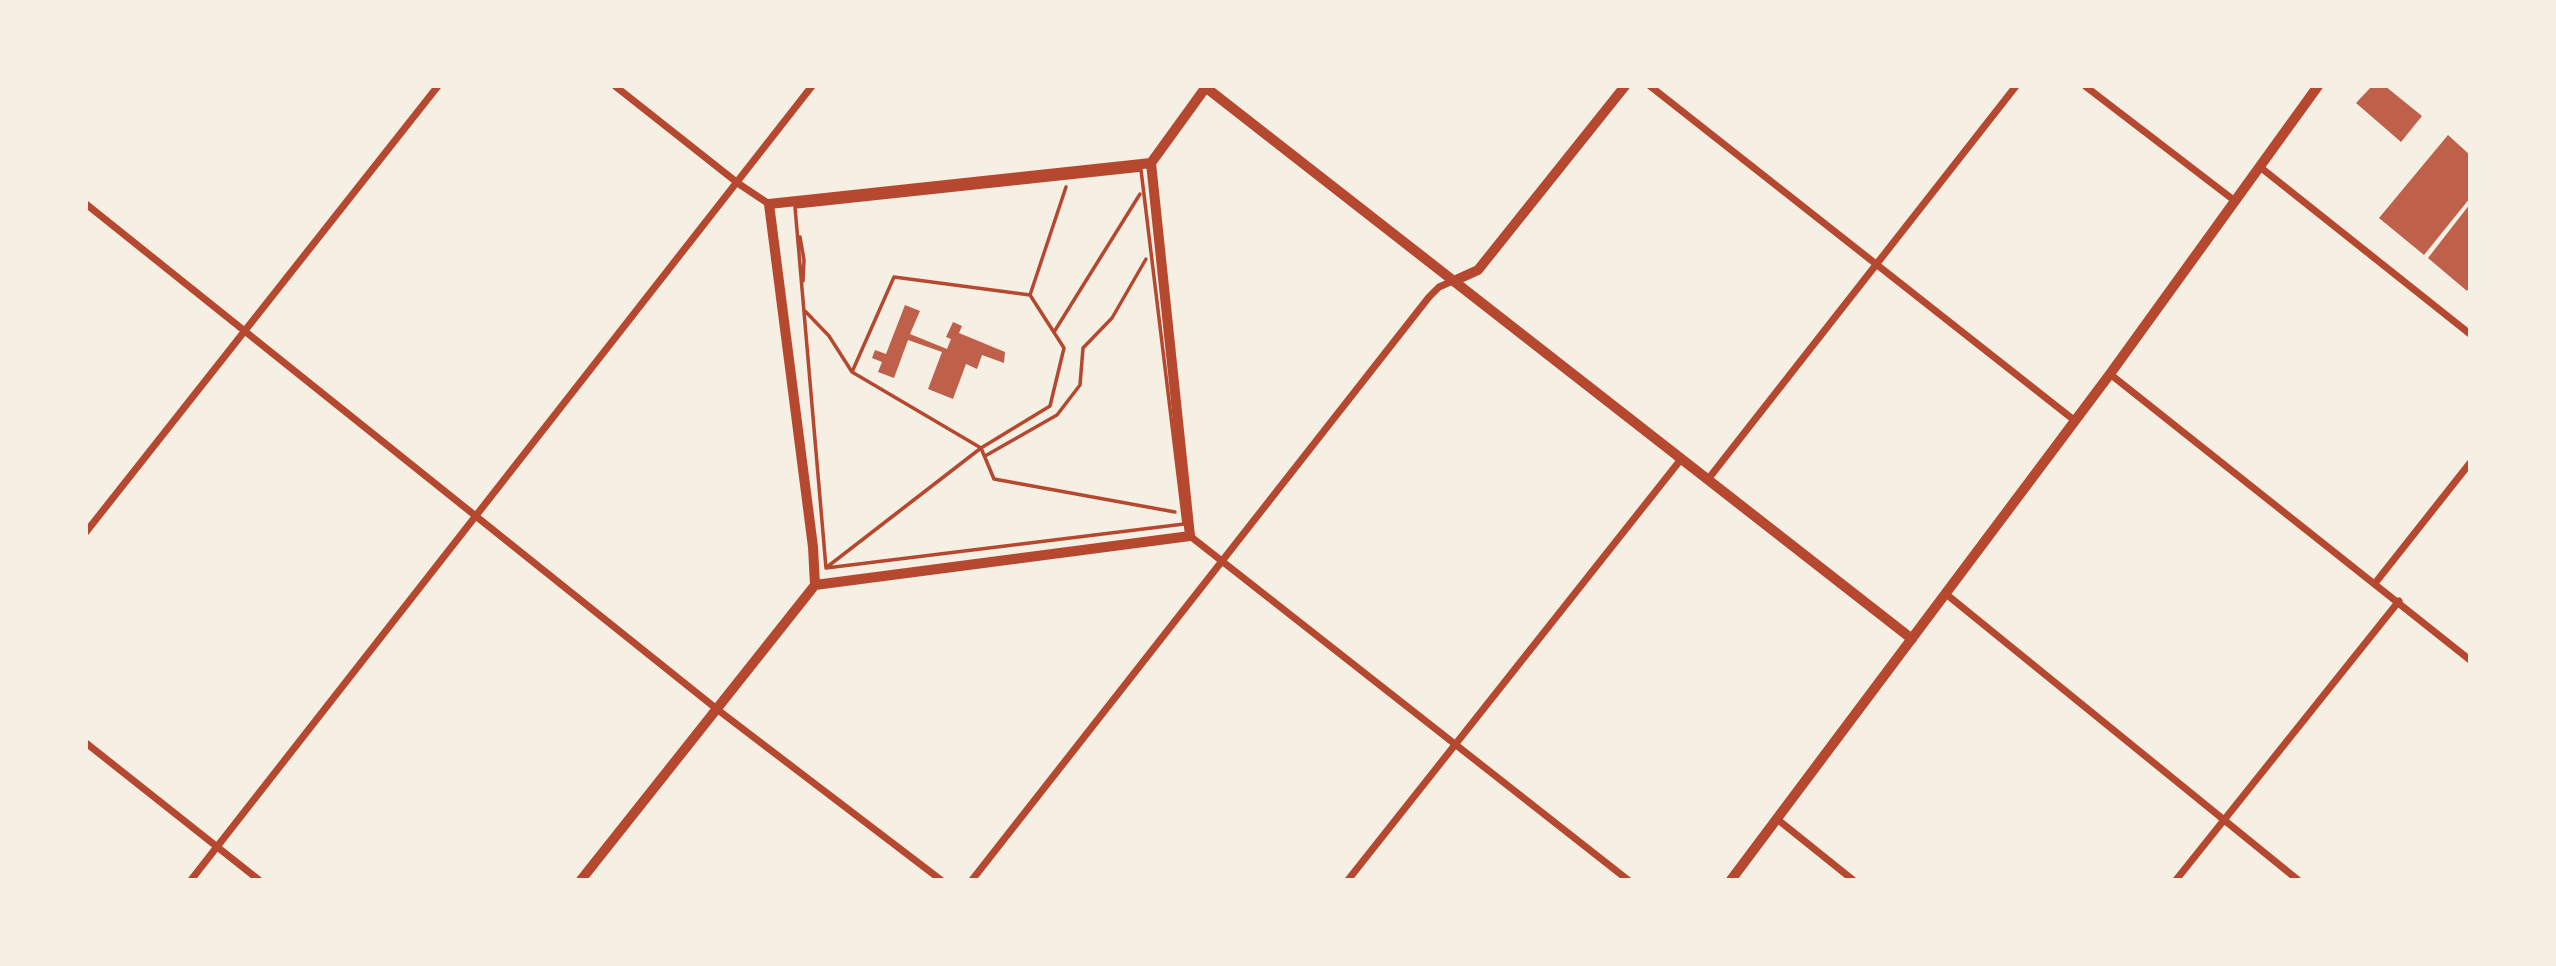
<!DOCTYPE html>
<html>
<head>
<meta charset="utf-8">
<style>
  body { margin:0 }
  #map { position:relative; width:2556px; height:966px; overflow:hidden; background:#f6efe4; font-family:Literata,serif }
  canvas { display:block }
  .frame { position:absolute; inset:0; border:88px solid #f6efe4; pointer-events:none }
</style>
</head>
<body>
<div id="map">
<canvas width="2556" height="966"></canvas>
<div class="frame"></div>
</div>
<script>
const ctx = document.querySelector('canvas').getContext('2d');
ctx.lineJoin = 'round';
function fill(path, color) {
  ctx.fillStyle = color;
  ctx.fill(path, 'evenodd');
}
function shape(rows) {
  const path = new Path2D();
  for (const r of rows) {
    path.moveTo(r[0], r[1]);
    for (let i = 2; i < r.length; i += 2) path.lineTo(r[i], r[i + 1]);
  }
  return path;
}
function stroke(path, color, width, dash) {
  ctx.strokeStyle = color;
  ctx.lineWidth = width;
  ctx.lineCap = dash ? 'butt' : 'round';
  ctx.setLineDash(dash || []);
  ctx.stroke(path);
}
const building = shape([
  [2372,86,2385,86,2422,116,2401,142,2356,103],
  [2448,135,2470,155,2470,198,2424,255,2379,218],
  [2470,204,2470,286,2467,291,2428,258],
  [905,305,920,311,910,334,947,349,951,339,946,337,953,322,962,326,959,333,1005,352,1004,363,982,355,977,369,966,364,953,399,928,389,942,352,908,340,894,378,878,372,882,362,872,358,875,350,886,354]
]);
const path = shape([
  [1141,170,1184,524,826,568,795,207,1141,170],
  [800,237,804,260,803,281],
  [1030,295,1066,187],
  [805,311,829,336,852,372,981,448,994,479,1175,512],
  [1054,332,1140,194],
  [985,456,1057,415,1080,385,1083,348,1112,318,1146,259],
  [827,567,981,448,1050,406,1064,348,1030,295,894,277,852,372]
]);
const minor = shape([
  [615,86,739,184,769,204],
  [1650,86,2074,420],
  [2085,86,2235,201],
  [2260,167,2470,334],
  [86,204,718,710,941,880],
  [2110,374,2470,660],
  [1709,478,2016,86],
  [86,532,438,86],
  [1190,536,1628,880],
  [2376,582,2470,463],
  [1946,594,2298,880],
  [86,743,259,880],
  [1777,819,1853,880],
  [191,880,812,86],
  [972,880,1429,297,1439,287,1455,280],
  [1348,880,1682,458],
  [2176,880,2399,601]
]);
const tertiary = shape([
  [1204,86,1912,639],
  [1456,280,1478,270,1625,86],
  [815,585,1190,536,1151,163,1206,87],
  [581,880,815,585,813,547,769,204,1151,163],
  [1731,880,2110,374,2318,86]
]);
fill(building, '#bf614a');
stroke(path, '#b5482f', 3.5);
stroke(minor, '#b5482f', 7);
stroke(tertiary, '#b5482f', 10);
</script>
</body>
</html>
